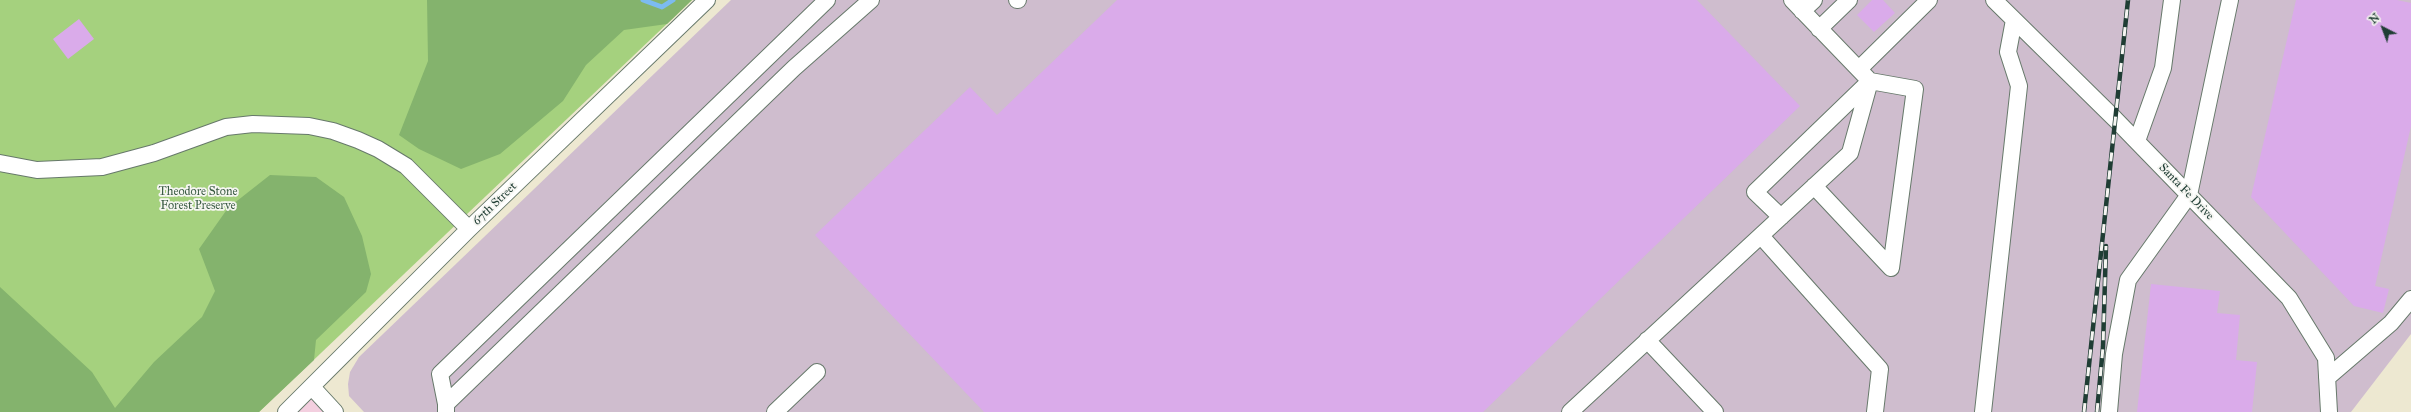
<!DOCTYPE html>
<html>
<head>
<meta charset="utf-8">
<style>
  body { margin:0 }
  #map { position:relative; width:2411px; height:412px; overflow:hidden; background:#ede8d1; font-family:"IM FELL Great Primer",serif }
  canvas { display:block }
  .north { position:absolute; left:2363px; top:8px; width:40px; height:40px; -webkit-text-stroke:3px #f6f6f2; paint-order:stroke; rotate:318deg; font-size:11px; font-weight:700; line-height:16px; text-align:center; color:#1f3d34 }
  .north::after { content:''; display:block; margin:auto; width:14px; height:18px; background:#1f3d34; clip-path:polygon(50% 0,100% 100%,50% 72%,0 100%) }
</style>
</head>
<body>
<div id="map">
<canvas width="2411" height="412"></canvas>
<div class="north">N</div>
</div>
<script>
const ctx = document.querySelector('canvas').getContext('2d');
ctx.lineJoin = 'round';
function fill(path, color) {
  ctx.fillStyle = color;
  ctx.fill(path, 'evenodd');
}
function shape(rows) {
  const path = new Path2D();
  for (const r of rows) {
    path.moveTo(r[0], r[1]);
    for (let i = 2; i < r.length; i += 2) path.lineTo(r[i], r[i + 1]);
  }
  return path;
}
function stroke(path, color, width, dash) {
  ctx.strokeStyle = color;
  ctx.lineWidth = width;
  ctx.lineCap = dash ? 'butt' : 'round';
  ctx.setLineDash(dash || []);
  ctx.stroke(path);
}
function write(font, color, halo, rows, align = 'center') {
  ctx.font = font + ' "IM FELL Great Primer",serif';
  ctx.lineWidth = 3.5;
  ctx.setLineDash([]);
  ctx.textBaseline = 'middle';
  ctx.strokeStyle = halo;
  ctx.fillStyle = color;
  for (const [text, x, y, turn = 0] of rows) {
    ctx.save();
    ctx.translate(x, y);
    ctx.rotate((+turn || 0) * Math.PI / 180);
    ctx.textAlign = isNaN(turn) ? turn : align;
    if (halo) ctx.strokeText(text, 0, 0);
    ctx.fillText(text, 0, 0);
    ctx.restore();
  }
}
const built = shape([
  [312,394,329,412,293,412]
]);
const industrial = shape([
  [731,0,2411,0,2411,334,2351,412,364,412,349,396,348,384,350,372,359,357]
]);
const green = shape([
  [0,0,692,0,259,412,0,412]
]);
const forest = shape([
  [427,0,692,0,667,24,624,30,586,65,563,101,500,154,461,169,419,149,399,135,428,61],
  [270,175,316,177,344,197,362,236,371,274,366,292,316,340,314,360,259,412,0,412,0,287,92,372,115,408,154,362,202,317,215,291,199,249,228,208]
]);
const stream = shape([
  [643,0,662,7,673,0]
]);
const building = shape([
  [1117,0,1697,0,1800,106,1483,412,984,412,815,235,970,87,997,115],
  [1872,0,1883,0,1895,13,1874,32,1857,15],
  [2296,0,2397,0,2411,3,2411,126,2375,286,2389,289,2383,313,2354,306,2251,197],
  [79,19,94,39,68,59,53,39],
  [2151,284,2220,291,2217,313,2240,315,2236,360,2257,362,2252,412,2137,412]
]);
const minor = shape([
  [1017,0,1018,0],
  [1994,0,2115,119,2289,298,2326,358,2329,412],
  [1802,11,1814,0],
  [1819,29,1849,0],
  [1859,69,1929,0],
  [2137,141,2163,68,2172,0],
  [0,163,37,170,102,167,154,153,226,127,253,124,309,126,333,131,358,140,378,149,406,166,469,229],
  [1781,217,1755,192,1870,81,1915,89,1891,268,1814,186],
  [1761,236,1880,369,1875,412],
  [1647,340,1715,412],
  [2327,378,2391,323,2411,299],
  [312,387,335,412],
  [446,404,440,374,827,0],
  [286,412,469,229,707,0],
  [446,412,446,404,794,68,871,0],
  [775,412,817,372],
  [1570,412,1850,153,1870,81,1792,0],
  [1983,412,2019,86,2008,52,2014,20],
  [2109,412,2114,354,2128,280,2189,195,2230,0]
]);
const rail = shape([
  [2084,412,2128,0],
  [2097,412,2103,347,2106,246]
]);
const parkNames = [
  ["Theodore Stone",198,192],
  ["Forest Preserve",198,206]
];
const streetNames = [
  ["Santa Fe Drive",2186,192,46],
  ["67th Street",495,204,-44]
];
fill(built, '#f3cfdf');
fill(industrial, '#cfbdce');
fill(green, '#a5d17e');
fill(forest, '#84b36d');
stroke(stream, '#7cbbf0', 5);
fill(building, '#daabea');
stroke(minor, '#67796b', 18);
stroke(minor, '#fff', 16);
stroke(rail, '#1f3d34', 4.5);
stroke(rail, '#f6f6f2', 3, [9]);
write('12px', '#3a5b43', '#f6f6f2', parkNames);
write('12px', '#1f3d34', '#f6f6f2', streetNames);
</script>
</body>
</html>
